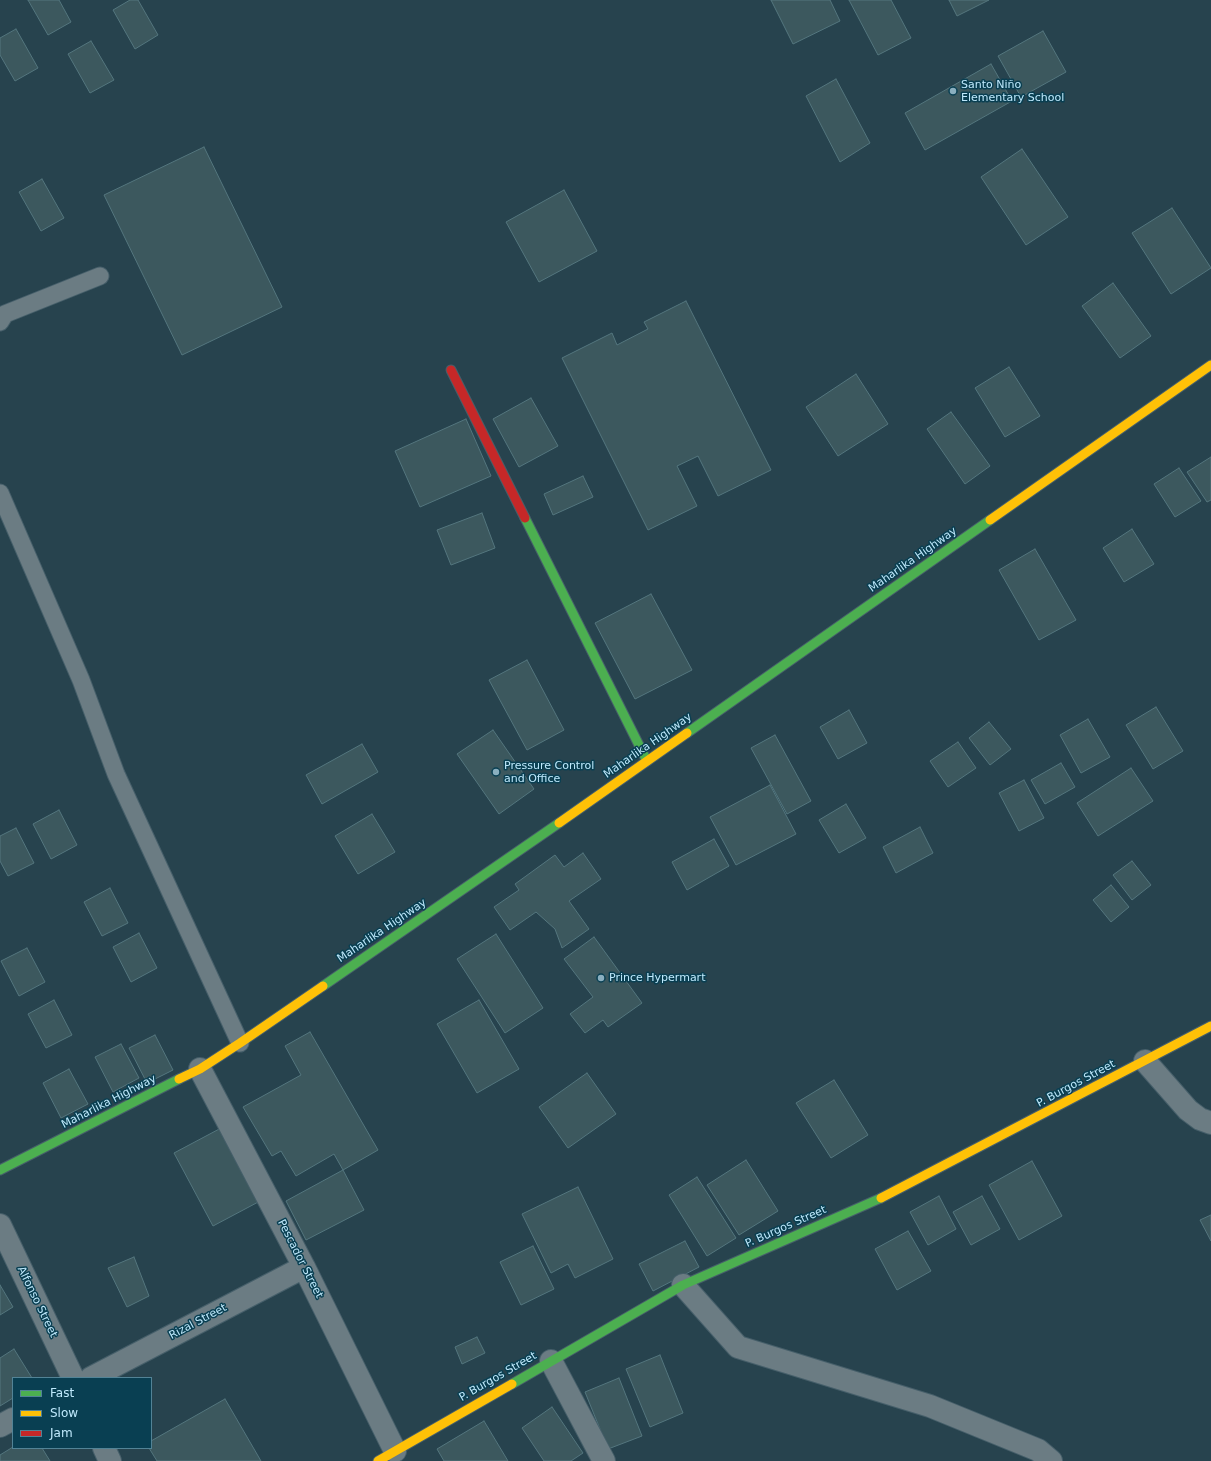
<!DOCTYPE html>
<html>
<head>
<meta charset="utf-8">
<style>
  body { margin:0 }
  #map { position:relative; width:1211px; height:1461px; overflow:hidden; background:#27434e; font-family:"DejaVu Sans",sans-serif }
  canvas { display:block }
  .legend { position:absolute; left:12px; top:1377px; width:140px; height:72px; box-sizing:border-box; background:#093f52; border:1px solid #528396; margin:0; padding:5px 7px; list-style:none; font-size:12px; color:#bfe9fc }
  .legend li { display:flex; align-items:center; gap:8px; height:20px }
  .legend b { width:20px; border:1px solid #528396 }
</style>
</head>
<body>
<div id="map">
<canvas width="1211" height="1461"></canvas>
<ul class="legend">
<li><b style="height:5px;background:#4caf50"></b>Fast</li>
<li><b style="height:5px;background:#ffc107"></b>Slow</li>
<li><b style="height:5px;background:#c62828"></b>Jam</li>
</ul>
</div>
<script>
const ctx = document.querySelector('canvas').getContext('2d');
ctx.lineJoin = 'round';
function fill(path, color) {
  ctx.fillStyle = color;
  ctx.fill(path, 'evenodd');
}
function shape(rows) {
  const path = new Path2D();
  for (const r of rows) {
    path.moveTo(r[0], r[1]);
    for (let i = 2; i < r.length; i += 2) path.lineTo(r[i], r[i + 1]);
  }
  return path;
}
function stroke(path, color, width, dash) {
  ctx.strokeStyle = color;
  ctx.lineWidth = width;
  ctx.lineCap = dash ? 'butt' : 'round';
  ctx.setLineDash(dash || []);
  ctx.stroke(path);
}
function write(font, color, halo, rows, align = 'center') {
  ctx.font = font + ' "DejaVu Sans",sans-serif';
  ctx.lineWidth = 3;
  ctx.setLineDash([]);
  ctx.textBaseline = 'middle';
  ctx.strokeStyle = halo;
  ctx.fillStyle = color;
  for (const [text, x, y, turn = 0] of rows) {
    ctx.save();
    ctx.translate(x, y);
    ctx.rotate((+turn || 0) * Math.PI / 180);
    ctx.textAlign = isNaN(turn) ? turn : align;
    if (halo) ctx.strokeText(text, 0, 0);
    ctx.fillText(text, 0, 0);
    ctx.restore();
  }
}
const building = shape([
  [28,0,59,0,71,22,48,35,28,0],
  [130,0,138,0,158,35,135,49,113,10,130,0],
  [771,0,830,0,840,21,793,44,771,0],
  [849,0,891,0,911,38,878,55,849,0],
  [949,0,989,0,957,16,949,0],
  [16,29,38,68,15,81,0,55,0,38,16,29],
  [1043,31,1066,72,1021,97,998,56,1043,31],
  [91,41,114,80,90,93,68,54,91,41],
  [991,64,1012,101,925,150,905,113,991,64],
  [836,79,870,143,840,162,806,96,836,79],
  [204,147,282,307,182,355,104,195,204,147],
  [1022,149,1068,217,1026,245,981,177,1022,149],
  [42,179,64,218,41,231,19,192,42,179],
  [564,190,597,251,539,282,506,222,564,190],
  [1172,208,1211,268,1171,294,1132,233,1172,208],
  [1113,283,1151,336,1120,358,1082,306,1113,283],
  [686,301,771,470,718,496,698,456,677,466,697,506,648,530,562,358,612,333,617,345,648,329,644,322,686,301],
  [1009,367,1040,416,1005,437,975,388,1009,367],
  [856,374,888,424,838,456,806,407,856,374],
  [531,398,558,446,519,467,493,419,531,398],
  [951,412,990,466,965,484,927,429,951,412],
  [466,419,491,476,420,507,395,451,466,419],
  [1211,457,1211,500,1207,502,1187,472,1211,457],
  [1179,468,1201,501,1175,517,1154,484,1179,468],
  [583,476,593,497,553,515,544,494,583,476],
  [482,513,495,548,451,565,437,530,482,513],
  [1132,529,1154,564,1124,582,1103,548,1132,529],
  [1035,549,1076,620,1039,640,999,570,1035,549],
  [651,594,692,670,635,699,595,623,651,594],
  [527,660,564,730,527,750,489,680,527,660],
  [1156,707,1183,751,1153,769,1126,725,1156,707],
  [849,710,867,743,838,759,820,727,849,710],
  [1088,719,1110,757,1081,773,1060,735,1088,719],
  [989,722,1011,749,990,765,969,738,989,722],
  [493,730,534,789,499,814,457,754,493,730],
  [775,735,811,801,787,814,751,748,775,735],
  [958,742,976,768,948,787,930,761,958,742],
  [362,744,378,772,322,804,306,775,362,744],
  [1061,763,1075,787,1045,804,1031,780,1061,763],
  [1131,768,1153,801,1098,836,1077,803,1131,768],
  [1024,780,1044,818,1019,831,999,793,1024,780],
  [770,785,796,834,736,865,710,817,770,785],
  [846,804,866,838,839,853,819,820,846,804],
  [59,810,77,845,51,859,33,824,59,810],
  [372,814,395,852,358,874,335,836,372,814],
  [920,827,933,853,896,873,883,847,920,827],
  [16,828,34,863,8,876,0,861,0,836,16,828],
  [714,839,729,866,687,890,672,862,714,839],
  [583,853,601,879,569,901,589,929,562,948,555,929,536,912,510,930,494,907,519,890,515,884,555,855,564,867,583,853],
  [1132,861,1151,885,1132,900,1113,875,1132,861],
  [1111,885,1129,907,1111,922,1093,900,1111,885],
  [110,888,128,923,102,936,84,902,110,888],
  [139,933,157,968,131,982,113,947,139,933],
  [496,934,543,1008,505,1033,457,959,496,934],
  [594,937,642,1003,608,1027,603,1020,585,1033,570,1014,593,997,564,959,594,937],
  [27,948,45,982,19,996,1,961,27,948],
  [54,1000,72,1035,46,1048,28,1014,54,1000],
  [479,1000,519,1069,477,1093,437,1024,479,1000],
  [310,1032,378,1150,343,1170,334,1154,296,1176,281,1151,272,1156,243,1107,301,1075,285,1046,310,1032],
  [155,1035,173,1070,147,1083,129,1048,155,1035],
  [121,1044,139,1078,113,1092,95,1057,121,1044],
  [69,1069,88,1104,61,1118,43,1083,69,1069],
  [587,1073,616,1114,568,1148,539,1107,587,1073],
  [834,1080,868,1135,831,1158,796,1103,834,1080],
  [223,1127,262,1200,213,1226,174,1153,223,1127],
  [746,1160,778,1211,739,1235,707,1185,746,1160],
  [1032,1161,1062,1216,1019,1240,989,1185,1032,1161],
  [343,1170,364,1210,306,1240,286,1201,343,1170],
  [697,1177,736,1238,707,1256,669,1195,697,1177],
  [578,1187,613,1259,575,1278,568,1264,551,1273,522,1214,578,1187],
  [939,1196,956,1229,928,1245,910,1212,939,1196],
  [982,1196,1000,1229,971,1245,953,1212,982,1196],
  [1211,1215,1211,1241,1200,1220,1211,1215],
  [908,1231,931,1271,897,1290,875,1249,908,1231],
  [685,1241,699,1267,653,1291,639,1264,685,1241],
  [533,1246,554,1289,521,1305,500,1262,533,1246],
  [134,1257,149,1296,127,1307,108,1268,134,1257],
  [0,1285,13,1307,0,1315,0,1285],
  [477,1337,485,1353,462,1364,455,1347,477,1337],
  [14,1349,32,1378,13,1378,13,1398,0,1406,0,1358,14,1349],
  [660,1355,683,1413,650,1427,626,1369,660,1355],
  [619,1378,642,1436,608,1449,585,1392,619,1378],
  [225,1399,261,1461,157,1461,149,1448,151,1448,151,1441,225,1399],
  [552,1407,583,1453,571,1461,544,1461,522,1428,552,1407],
  [484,1421,508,1461,444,1461,437,1449,484,1421],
  [13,1447,42,1448,50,1461,0,1461,0,1455,13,1447]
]);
const lane = shape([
  [0,322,5,314,100,276],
  [0,493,81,680,116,774,240,1043]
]);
const street = shape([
  [1145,1061,1188,1110,1200,1119,1211,1123],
  [200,1069,304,1267,395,1451],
  [0,1225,73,1378],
  [683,1285,738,1347,930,1406,1038,1450,1051,1461],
  [551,1361,604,1461],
  [91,1378,304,1267],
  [0,1426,13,1419],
  [104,1448,110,1461]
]);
const fast = shape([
  [525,518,647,761],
  [687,733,990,520],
  [323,986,559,823],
  [0,1170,179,1079],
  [512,1384,683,1285,881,1198]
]);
const slow = shape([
  [990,520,1211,365],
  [559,823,687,733],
  [179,1079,200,1069,240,1043,323,986],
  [881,1198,1211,1026],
  [378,1461,512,1384]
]);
const jam = shape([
  [451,370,525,518]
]);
const markers = [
  [953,91,4,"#8aafbf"],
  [496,772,4,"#8aafbf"],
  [601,978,4,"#8aafbf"]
];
const poiNames = [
  ["Santo Niño",961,85],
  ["Elementary School",961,98],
  ["Pressure Control",504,766],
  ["and Office",504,779],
  ["Prince Hypermart",609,978]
];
const streetNames = [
  ["Maharlika Highway",913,560,-35],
  ["Maharlika Highway",648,746,-35],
  ["Maharlika Highway",382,931,-34],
  ["P. Burgos Street",1076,1084,-28],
  ["Maharlika Highway",109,1102,-27],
  ["P. Burgos Street",786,1227,-24],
  ["Pescador Street",300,1259,63],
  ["Alfonso Street",37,1302,64],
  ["Rizal Street",198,1322,-28],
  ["P. Burgos Street",498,1377,-30]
];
fill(building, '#3c585e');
stroke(building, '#54767e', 1);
stroke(lane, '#465f6a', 19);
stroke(street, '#465f6a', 24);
stroke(fast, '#465f6a', 11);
stroke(slow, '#465f6a', 11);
stroke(jam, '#465f6a', 11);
stroke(lane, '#6b7c83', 17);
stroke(street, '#6b7c83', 22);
stroke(fast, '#4caf50', 9);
stroke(slow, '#ffc107', 9);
stroke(jam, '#c62828', 9);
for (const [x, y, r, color] of markers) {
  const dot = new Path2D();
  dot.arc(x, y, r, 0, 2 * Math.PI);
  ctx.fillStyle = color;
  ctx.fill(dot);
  stroke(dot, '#093f52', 1.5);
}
write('11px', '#bfe9fc', '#093f52', poiNames, 'left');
write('11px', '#bfe9fc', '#093f52', streetNames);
</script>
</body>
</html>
